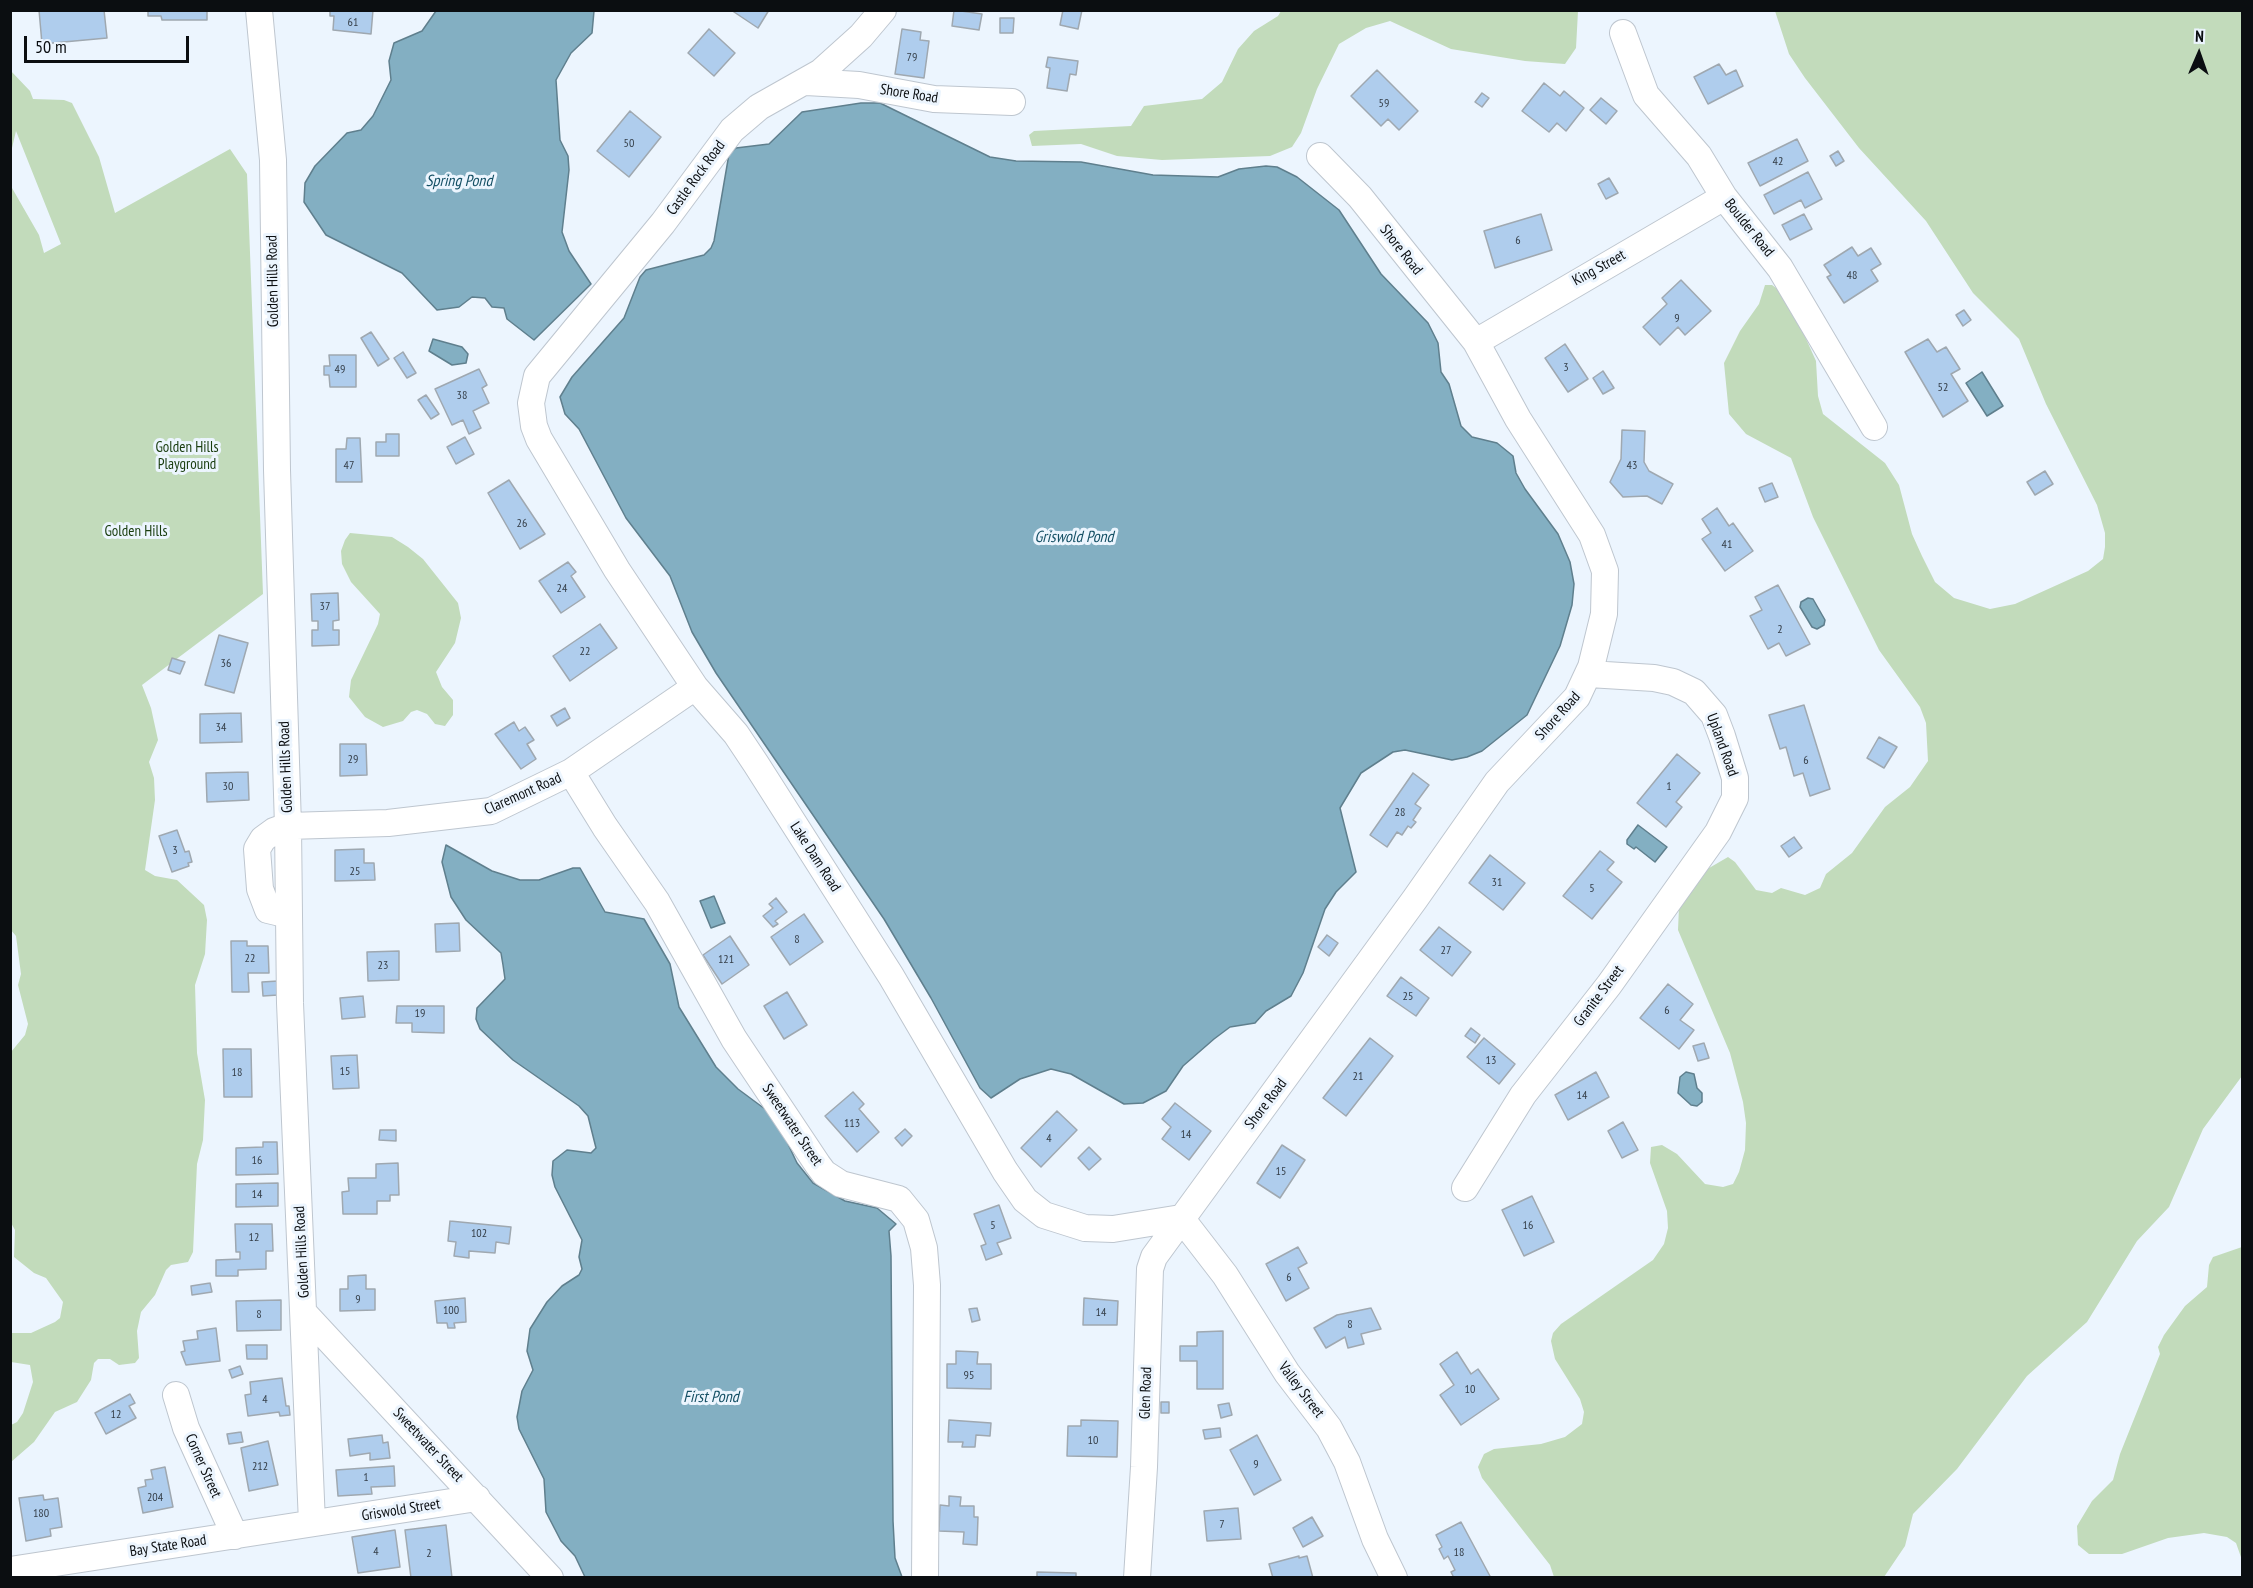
<!DOCTYPE html>
<html>
<head>
<meta charset="utf-8">
<style>
  body { margin:0 }
  #map { position:relative; width:2253px; height:1588px; overflow:hidden; background:#ecf5fe; font-family:"PT Sans Narrow",sans-serif }
  canvas { display:block }
  .frame { position:absolute; inset:0; border:12px solid #0b0e11; pointer-events:none }
  .north { position:absolute; left:2169px; top:24px; width:60px; height:60px; -webkit-text-stroke:4px #ecf5fe; paint-order:stroke; rotate:2deg; font-size:16px; font-weight:700; line-height:24px; text-align:center; color:#0b0e11 }
  .north::after { content:''; display:block; margin:auto; width:21px; height:27px; background:#0b0e11; clip-path:polygon(50% 0,100% 100%,50% 72%,0 100%) }
  .scale { position:absolute; left:24px; top:36px; width:165px; height:27px; box-sizing:border-box; border:3px solid #0b0e11; border-top:0; padding-left:8px; font-size:18px; line-height:21px; white-space:nowrap; color:#0b0e11; -webkit-text-stroke:4px #ecf5fe; paint-order:stroke }
</style>
</head>
<body>
<div id="map">
<canvas width="2253" height="1588"></canvas>
<div class="frame"></div>
<div class="north">N</div>
<div class="scale">50 m</div>
</div>
<script>
const ctx = document.querySelector('canvas').getContext('2d');
ctx.lineJoin = 'round';
function fill(path, color) {
  ctx.fillStyle = color;
  ctx.fill(path, 'evenodd');
}
function shape(rows) {
  const path = new Path2D();
  for (const r of rows) {
    path.moveTo(r[0], r[1]);
    for (let i = 2; i < r.length; i += 2) path.lineTo(r[i], r[i + 1]);
  }
  return path;
}
function stroke(path, color, width, dash) {
  ctx.strokeStyle = color;
  ctx.lineWidth = width;
  ctx.lineCap = dash ? 'butt' : 'round';
  ctx.setLineDash(dash || []);
  ctx.stroke(path);
}
function write(font, color, halo, rows, align = 'center') {
  ctx.font = font + ' "PT Sans Narrow",sans-serif';
  ctx.lineWidth = 6;
  ctx.setLineDash([]);
  ctx.textBaseline = 'middle';
  ctx.strokeStyle = halo;
  ctx.fillStyle = color;
  for (const [text, x, y, turn = 0] of rows) {
    ctx.save();
    ctx.translate(x, y);
    ctx.rotate((+turn || 0) * Math.PI / 180);
    ctx.textAlign = isNaN(turn) ? turn : align;
    if (halo) ctx.strokeText(text, 0, 0);
    ctx.fillText(text, 0, 0);
    ctx.restore();
  }
}
const green = shape([
  [1281,11,1281,10,1578,11,1576,48,1565,64,1525,61,1451,49,1390,21,1366,28,1339,44,1317,89,1301,133,1292,147,1270,156,1162,160,1117,156,1081,144,1032,146,1029,135,1034,131,1131,126,1144,106,1202,99,1222,82,1238,49,1254,31,1278,16],
  [1775,11,2242,11,2242,1076,2203,1129,2169,1207,2137,1241,2087,1322,2027,1376,1957,1469,1913,1514,1905,1546,1884,1577,1554,1577,1550,1565,1482,1478,1478,1467,1484,1454,1494,1449,1541,1444,1565,1437,1582,1424,1584,1412,1580,1399,1555,1359,1551,1341,1553,1333,1561,1324,1653,1260,1664,1244,1668,1228,1667,1211,1650,1163,1651,1147,1662,1145,1677,1154,1705,1184,1723,1187,1733,1184,1739,1172,1745,1150,1746,1123,1743,1102,1730,1053,1678,930,1679,907,1704,871,1728,857,1735,862,1756,890,1772,893,1781,888,1805,895,1820,888,1826,874,1852,853,1885,807,1910,787,1928,761,1926,723,1920,707,1879,650,1813,517,1791,458,1746,434,1729,414,1724,363,1740,331,1759,304,1765,285,1772,285,1783,293,1798,321,1816,361,1818,396,1823,414,1885,463,1899,485,1912,534,1922,556,1935,582,1954,598,1990,609,2015,604,2088,571,2103,559,2105,547,2105,533,2097,505,2046,404,2019,339,1973,293,1926,221,1859,148,1805,78,1789,54],
  [10,70,30,91,33,99,64,100,72,103,99,157,115,213,230,149,247,174,263,594,142,685,151,708,158,740,149,762,154,778,155,800,145,870,155,876,177,880,204,905,207,920,205,954,195,985,197,1053,205,1100,203,1140,197,1164,193,1252,188,1262,171,1265,166,1270,155,1295,141,1312,137,1331,139,1358,135,1363,119,1365,110,1359,98,1359,94,1363,91,1380,77,1402,55,1412,34,1442,11,1462,11,1425,17,1422,23,1413,33,1382,30,1365,11,1362,11,1333,31,1333,55,1322,60,1318,63,1302,46,1278,34,1273,14,1257,15,1230,10,1221,11,1052,25,1035,28,1024,18,985,21,974,16,936,10,929],
  [16,131,61,244,44,253,39,235,12,188,12,148],
  [350,533,392,537,408,547,423,559,458,603,461,618,455,643,436,672,442,687,453,700,453,715,445,726,435,724,427,714,417,710,411,712,403,721,383,727,365,717,349,697,351,680,378,624,380,614,351,582,342,564,341,551,345,540],
  [2242,1247,2242,1560,2236,1543,2227,1537,2204,1533,2168,1538,2122,1554,2089,1554,2078,1545,2077,1526,2092,1501,2113,1480,2120,1454,2160,1354,2158,1347,2164,1335,2185,1306,2207,1287,2209,1265,2213,1257]
]);
const water = shape([
  [436,11,594,11,592,33,571,53,556,80,560,140,568,156,569,170,562,232,569,251,591,284,534,340,507,319,504,308,492,307,485,298,472,297,459,307,437,310,402,273,326,235,304,202,305,183,315,166,347,133,361,130,373,116,391,80,389,61,394,43,422,31,436,11],
  [861,103,880,103,990,157,1016,161,1081,162,1153,175,1218,177,1239,169,1266,166,1277,167,1297,177,1339,210,1381,274,1428,323,1438,343,1441,372,1449,384,1461,426,1472,437,1497,443,1513,456,1516,473,1525,489,1558,534,1570,562,1574,584,1572,605,1560,646,1527,715,1482,751,1467,757,1452,760,1405,750,1393,752,1361,773,1340,808,1356,872,1336,892,1325,909,1303,973,1291,996,1266,1011,1255,1023,1230,1027,1214,1039,1183,1066,1166,1091,1143,1103,1124,1104,1071,1074,1051,1069,1020,1079,991,1098,980,1088,931,998,884,919,716,673,692,632,670,576,626,518,579,429,565,414,560,397,572,377,624,318,640,277,646,270,704,255,711,248,714,241,729,154,736,148,769,144,802,112,861,103],
  [433,339,462,347,468,354,466,363,452,365,429,351,433,339],
  [1982,372,2003,406,1987,416,1966,383,1982,372],
  [1808,598,1813,599,1825,620,1824,625,1817,629,1812,627,1800,607,1801,602,1808,598],
  [1638,825,1667,847,1655,862,1636,847,1634,849,1627,844,1627,840,1638,825],
  [446,845,492,871,520,880,539,880,573,868,580,868,605,912,644,919,670,964,679,1007,716,1067,738,1089,769,1112,779,1125,797,1163,813,1183,845,1201,877,1208,896,1224,889,1231,891,1256,893,1521,895,1558,902,1577,585,1577,575,1556,561,1541,546,1512,544,1479,519,1429,517,1417,522,1391,533,1370,527,1351,530,1329,547,1302,562,1286,579,1275,582,1269,579,1257,582,1240,555,1187,552,1175,553,1161,567,1150,591,1153,596,1148,588,1116,579,1106,513,1060,480,1029,476,1019,477,1008,505,979,503,965,501,953,466,920,451,897,442,862,446,845],
  [714,896,725,923,711,928,700,901,714,896],
  [1686,1072,1694,1074,1697,1088,1702,1093,1702,1102,1697,1106,1691,1105,1678,1093,1680,1077,1686,1072]
]);
const building = shape([
  [39,10,104,10,107,38,42,44,39,10],
  [148,10,207,10,207,20,162,20,161,16,148,16,148,10],
  [330,10,373,10,371,34,333,30,334,16,330,16,330,10],
  [731,10,769,10,758,28,731,10],
  [954,10,982,14,979,30,952,26,954,10],
  [1063,10,1082,10,1078,29,1060,25,1063,10],
  [1000,18,1014,18,1013,33,1000,33,1000,18],
  [709,29,735,53,714,76,688,53,709,29],
  [902,29,921,32,920,40,929,41,924,78,895,74,902,29],
  [1048,57,1078,61,1076,75,1070,74,1067,91,1047,88,1050,68,1046,67,1048,57],
  [1719,64,1726,75,1736,70,1743,86,1708,104,1694,77,1719,64],
  [1377,70,1418,111,1399,130,1388,119,1381,126,1351,96,1377,70],
  [1544,83,1560,96,1564,91,1584,108,1566,131,1557,123,1549,132,1522,111,1544,83],
  [1482,93,1489,98,1482,107,1475,102,1482,93],
  [1601,98,1617,111,1606,124,1590,110,1601,98],
  [630,111,661,137,629,177,597,151,630,111],
  [1797,139,1808,161,1760,186,1748,163,1797,139],
  [1838,151,1844,161,1836,166,1830,156,1838,151],
  [1808,172,1822,199,1805,208,1801,200,1774,214,1764,195,1808,172],
  [1609,178,1618,193,1606,199,1598,184,1609,178],
  [1541,214,1552,250,1495,268,1484,231,1541,214],
  [1804,214,1812,229,1790,240,1782,225,1804,214],
  [1852,247,1858,256,1871,248,1881,264,1871,270,1878,281,1844,303,1827,277,1831,275,1824,265,1852,247],
  [1681,280,1711,311,1685,335,1678,327,1660,345,1643,327,1667,304,1662,298,1681,280],
  [1964,310,1971,320,1963,326,1956,315,1964,310],
  [371,332,389,359,378,366,361,338,371,332],
  [1928,339,1937,352,1946,347,1960,369,1951,374,1968,401,1943,417,1905,352,1928,339],
  [1565,344,1588,379,1568,392,1545,358,1565,344],
  [403,352,416,373,407,378,394,358,403,352],
  [329,355,356,355,356,387,330,387,329,375,324,375,324,366,330,366,329,355],
  [479,369,487,385,482,388,489,403,473,411,481,428,469,434,463,420,452,425,435,389,479,369],
  [1603,371,1614,388,1603,394,1593,378,1603,371],
  [426,395,439,414,431,419,418,400,426,395],
  [1622,430,1645,431,1644,462,1649,471,1673,484,1662,504,1647,496,1623,497,1610,482,1621,459,1622,430],
  [386,434,399,434,399,456,376,456,376,442,386,442,386,434],
  [465,437,474,454,456,464,447,447,465,437],
  [347,438,360,438,362,482,336,482,336,449,346,449,347,438],
  [2045,471,2053,484,2035,495,2027,482,2045,471],
  [509,480,545,534,520,549,488,493,509,480],
  [1772,483,1778,497,1765,502,1759,488,1772,483],
  [1717,508,1729,526,1733,523,1753,551,1725,571,1702,539,1711,533,1702,519,1717,508],
  [568,562,576,572,571,576,585,597,561,613,539,581,568,562],
  [1778,585,1810,644,1786,656,1779,643,1768,649,1750,616,1762,610,1755,597,1778,585],
  [338,593,339,620,333,621,333,630,339,630,339,645,312,646,312,630,318,630,318,621,312,621,311,594,338,593],
  [600,624,617,648,570,681,553,656,600,624],
  [219,635,248,643,234,693,205,685,219,635],
  [172,658,185,662,180,674,168,670,172,658],
  [1804,705,1830,789,1810,796,1803,773,1794,776,1786,747,1780,749,1769,715,1804,705],
  [565,708,570,718,557,726,551,716,565,708],
  [241,713,242,742,200,743,200,714,241,713],
  [514,722,519,731,525,727,534,740,527,744,536,759,521,769,495,734,514,722],
  [1879,737,1897,747,1884,768,1867,758,1879,737],
  [340,744,366,744,367,775,340,776,340,744],
  [1677,754,1700,773,1676,802,1682,807,1666,827,1637,803,1677,754],
  [248,772,249,800,207,802,206,773,248,772],
  [1413,773,1429,785,1415,804,1421,808,1413,820,1416,822,1411,828,1408,826,1402,835,1397,832,1387,847,1370,835,1413,773],
  [177,830,185,852,189,851,192,862,188,863,189,866,172,872,159,836,177,830],
  [1794,837,1802,848,1789,857,1781,846,1794,837],
  [364,849,364,863,374,863,375,880,335,881,335,850,364,849],
  [1600,851,1614,862,1607,870,1622,882,1592,919,1563,896,1600,851],
  [1490,855,1525,883,1503,910,1469,883,1490,855],
  [776,898,787,912,775,921,778,924,773,927,763,916,773,908,769,904,776,898],
  [804,914,823,942,790,965,771,937,804,914],
  [459,923,460,951,436,952,435,924,459,923],
  [1439,927,1471,952,1452,976,1420,950,1439,927],
  [1327,935,1338,943,1329,956,1318,947,1327,935],
  [730,936,749,965,722,984,703,955,730,936],
  [231,941,247,941,247,946,268,946,269,973,248,973,249,992,232,992,231,941],
  [399,951,399,980,368,981,367,952,399,951],
  [1401,977,1429,998,1416,1016,1387,996,1401,977],
  [278,981,278,995,263,996,262,982,278,981],
  [1668,984,1693,1004,1680,1020,1694,1030,1679,1049,1640,1018,1668,984],
  [787,992,807,1025,784,1039,764,1006,787,992],
  [363,996,365,1017,342,1019,340,998,363,996],
  [397,1006,444,1006,444,1033,412,1032,412,1023,396,1023,397,1006],
  [1471,1028,1480,1035,1475,1043,1465,1036,1471,1028],
  [1370,1038,1393,1056,1346,1116,1323,1098,1370,1038],
  [1484,1038,1515,1064,1499,1084,1467,1057,1484,1038],
  [1704,1043,1709,1058,1698,1061,1693,1046,1704,1043],
  [223,1049,251,1049,252,1097,224,1097,223,1049],
  [357,1055,359,1088,333,1089,331,1056,357,1055],
  [1596,1072,1609,1097,1568,1120,1555,1095,1596,1072],
  [853,1092,864,1104,859,1109,879,1132,857,1152,825,1116,853,1092],
  [1175,1103,1211,1131,1189,1160,1162,1139,1171,1127,1162,1119,1175,1103],
  [1057,1111,1077,1130,1041,1167,1021,1148,1057,1111],
  [1623,1122,1638,1150,1622,1158,1608,1131,1623,1122],
  [905,1129,912,1136,902,1146,895,1138,905,1129],
  [380,1130,396,1130,396,1141,379,1140,380,1130],
  [263,1142,277,1142,278,1174,236,1175,236,1148,263,1147,263,1142],
  [1282,1145,1305,1160,1280,1198,1257,1183,1282,1145],
  [1089,1147,1101,1159,1089,1170,1078,1158,1089,1147],
  [398,1163,399,1195,390,1195,390,1201,377,1201,377,1214,343,1214,342,1192,349,1191,348,1178,376,1178,376,1164,398,1163],
  [278,1183,278,1206,236,1207,236,1184,278,1183],
  [1532,1196,1554,1242,1524,1256,1502,1210,1532,1196],
  [999,1205,1011,1238,997,1243,1002,1254,986,1260,981,1246,986,1244,974,1214,999,1205],
  [450,1221,511,1227,509,1244,496,1242,495,1253,469,1251,469,1258,454,1256,456,1242,448,1241,450,1221],
  [235,1224,272,1224,273,1251,266,1251,266,1269,238,1270,238,1276,216,1276,216,1260,240,1259,240,1252,236,1252,235,1224],
  [1298,1247,1307,1263,1298,1268,1309,1288,1286,1301,1266,1264,1298,1247],
  [366,1275,366,1289,375,1289,375,1310,340,1311,340,1289,348,1289,348,1276,366,1275],
  [210,1283,212,1292,192,1295,191,1286,210,1283],
  [465,1298,466,1322,454,1323,455,1328,448,1328,447,1323,437,1323,435,1301,465,1298],
  [1084,1298,1118,1301,1117,1325,1083,1325,1084,1298],
  [281,1300,281,1330,237,1331,236,1301,281,1300],
  [977,1308,980,1320,972,1322,969,1309,977,1308],
  [1371,1308,1381,1329,1361,1334,1364,1344,1348,1348,1345,1337,1326,1348,1314,1328,1337,1315,1371,1308],
  [216,1328,220,1361,186,1365,181,1352,185,1351,183,1341,198,1339,197,1331,216,1328],
  [1223,1331,1223,1389,1197,1389,1197,1361,1180,1361,1180,1346,1197,1346,1197,1332,1223,1331],
  [246,1345,267,1345,267,1359,247,1359,246,1345],
  [956,1351,978,1352,977,1364,991,1364,991,1389,947,1388,947,1364,956,1364,956,1351],
  [1457,1352,1471,1374,1478,1369,1499,1399,1461,1425,1440,1395,1454,1385,1440,1364,1457,1352],
  [240,1366,243,1374,232,1378,229,1370,240,1366],
  [282,1378,286,1406,289,1406,290,1415,280,1416,279,1412,248,1416,245,1395,251,1394,250,1382,282,1378],
  [130,1394,135,1403,129,1406,136,1418,106,1434,95,1413,130,1394],
  [1161,1402,1169,1402,1169,1413,1161,1413,1161,1402],
  [1229,1403,1232,1415,1221,1418,1218,1405,1229,1403],
  [949,1420,991,1423,990,1436,976,1435,975,1447,962,1447,963,1442,948,1442,949,1420],
  [1081,1420,1118,1421,1117,1457,1067,1456,1068,1426,1081,1426,1081,1420],
  [1220,1428,1221,1437,1205,1439,1203,1430,1220,1428],
  [241,1432,243,1442,229,1444,227,1434,241,1432],
  [382,1435,383,1443,388,1442,390,1458,370,1460,370,1453,350,1456,348,1439,382,1435],
  [1257,1435,1281,1480,1254,1495,1230,1450,1257,1435],
  [268,1441,278,1485,249,1491,241,1448,268,1441],
  [394,1466,395,1486,371,1487,372,1494,338,1496,336,1470,394,1466],
  [165,1467,173,1507,143,1513,138,1488,146,1486,145,1480,153,1479,151,1470,165,1467],
  [43,1495,44,1500,58,1498,62,1527,50,1529,51,1536,26,1541,19,1498,43,1495],
  [949,1496,961,1497,960,1506,974,1506,974,1517,978,1517,977,1545,963,1544,964,1532,939,1531,940,1505,949,1506,949,1496],
  [1238,1508,1241,1539,1207,1541,1204,1511,1238,1508],
  [1312,1517,1323,1536,1303,1547,1293,1528,1312,1517],
  [1461,1522,1491,1578,1454,1578,1451,1572,1455,1570,1448,1556,1444,1559,1439,1549,1442,1547,1436,1535,1461,1522],
  [446,1525,452,1578,411,1578,405,1530,446,1525],
  [395,1530,400,1567,358,1573,352,1537,395,1530],
  [1299,1556,1299,1558,1307,1556,1313,1578,1273,1578,1269,1564,1299,1556],
  [1037,1572,1076,1573,1076,1578,1037,1578,1037,1572]
]);
const minor = shape([
  [259,10,273,160,277,470,288,826,290,1003,312,1523],
  [883,10,861,36,821,72,759,107,732,130,663,223,537,376,531,403,534,426,539,439,617,570,695,687,736,734,756,764,891,976,1005,1171,1025,1200,1044,1215,1085,1228,1113,1229,1181,1218],
  [1623,33,1646,95,1699,156,1724,197,1780,268,1874,427],
  [806,82,859,85,934,99,1012,102],
  [1476,342,1724,197],
  [571,772,605,827,657,902,734,1039,818,1165,824,1173,841,1184,899,1199,916,1220,924,1248,927,1285,925,1578],
  [289,915,268,910,260,889,257,849,263,839,274,831,288,826,388,823,491,811,571,772,695,687],
  [1465,1188,1523,1095,1609,985,1718,832,1735,798,1735,778,1722,736,1714,715,1694,692,1673,682,1654,678,1589,674],
  [1181,1218,1225,1275,1287,1373,1329,1428,1347,1462,1375,1539,1394,1578],
  [304,1313,550,1578],
  [176,1395,186,1428,235,1536],
  [10,1570,477,1498],
  [1137,1578,1144,1467,1150,1269,1154,1257,1415,899,1497,782,1577,697,1591,667,1604,614,1605,571,1592,535,1518,419,1476,342,1360,197,1320,156]
]);
const numberNames = [
  ["61",353,23],
  ["79",912,58],
  ["59",1384,104],
  ["50",629,144],
  ["42",1778,162],
  ["6",1518,241],
  ["48",1852,276],
  ["9",1677,319],
  ["3",1566,368],
  ["49",340,370],
  ["52",1943,388],
  ["38",462,396],
  ["47",349,466],
  ["43",1632,466],
  ["26",522,524],
  ["41",1727,545],
  ["24",562,589],
  ["37",325,607],
  ["2",1780,630],
  ["22",585,652],
  ["36",226,664],
  ["34",221,728],
  ["29",353,760],
  ["6",1806,761],
  ["30",228,787],
  ["1",1669,787],
  ["28",1400,813],
  ["3",175,851],
  ["25",355,872],
  ["31",1497,883],
  ["5",1592,889],
  ["8",797,940],
  ["27",1446,951],
  ["22",250,959],
  ["121",726,960],
  ["23",383,966],
  ["25",1408,997],
  ["6",1667,1011],
  ["19",420,1014],
  ["13",1491,1061],
  ["15",345,1072],
  ["18",237,1073],
  ["21",1358,1077],
  ["14",1582,1096],
  ["113",852,1124],
  ["14",1186,1135],
  ["4",1049,1139],
  ["16",257,1161],
  ["15",1281,1172],
  ["14",257,1195],
  ["5",993,1226],
  ["16",1528,1226],
  ["102",479,1234],
  ["12",254,1238],
  ["6",1289,1278],
  ["9",358,1300],
  ["100",451,1311],
  ["14",1101,1313],
  ["8",259,1315],
  ["8",1350,1325],
  ["95",969,1376],
  ["10",1470,1390],
  ["4",265,1400],
  ["12",116,1415],
  ["10",1093,1441],
  ["9",1256,1465],
  ["212",260,1467],
  ["1",366,1478],
  ["204",155,1498],
  ["180",41,1514],
  ["7",1222,1525],
  ["4",376,1552],
  ["18",1459,1553],
  ["2",429,1554]
];
const streetNames = [
  ["Shore Road",909,94,9],
  ["Castle Rock Road",696,178,-54],
  ["Boulder Road",1749,228,51],
  ["Shore Road",1401,250,52],
  ["King Street",1599,268,-29],
  ["Golden Hills Road",273,281,-91],
  ["Shore Road",1558,716,-48],
  ["Upland Road",1722,745,70],
  ["Golden Hills Road",286,767,-92],
  ["Claremont Road",523,794,-24],
  ["Lake Dam Road",815,857,57],
  ["Granite Street",1599,996,-53],
  ["Shore Road",1266,1104,-53],
  ["Sweetwater Street",792,1125,56],
  ["Golden Hills Road",302,1252,-93],
  ["Valley Street",1301,1390,53],
  ["Glen Road",1146,1393,-88],
  ["Sweetwater Street",428,1445,47],
  ["Corner Street",203,1466,66],
  ["Griswold Street",401,1510,-9],
  ["Bay State Road",168,1546,-9]
];
const parkNames = [
  ["Golden Hills",187,448],
  ["Playground",187,465],
  ["Golden Hills",136,532]
];
const waterNames = [
  ["Spring Pond",459,181],
  ["Griswold Pond",1074,537],
  ["First Pond",711,1397]
];
fill(green, '#c2dbbb');
fill(water, '#83afc2');
stroke(water, '#5f7f8d', 1.5);
fill(building, '#afcded');
stroke(building, '#9fa8b0', 1.5);
stroke(minor, '#bec6cf', 28);
stroke(minor, '#fff', 26);
write('12px', '#343e48', null, numberNames);
write('15px', '#0b0e11', '#ecf5fe', streetNames);
write('15px', '#193d0e', '#ecf5fe', parkNames);
write('italic 16px', '#155065', '#ecf5fe', waterNames);
</script>
</body>
</html>
